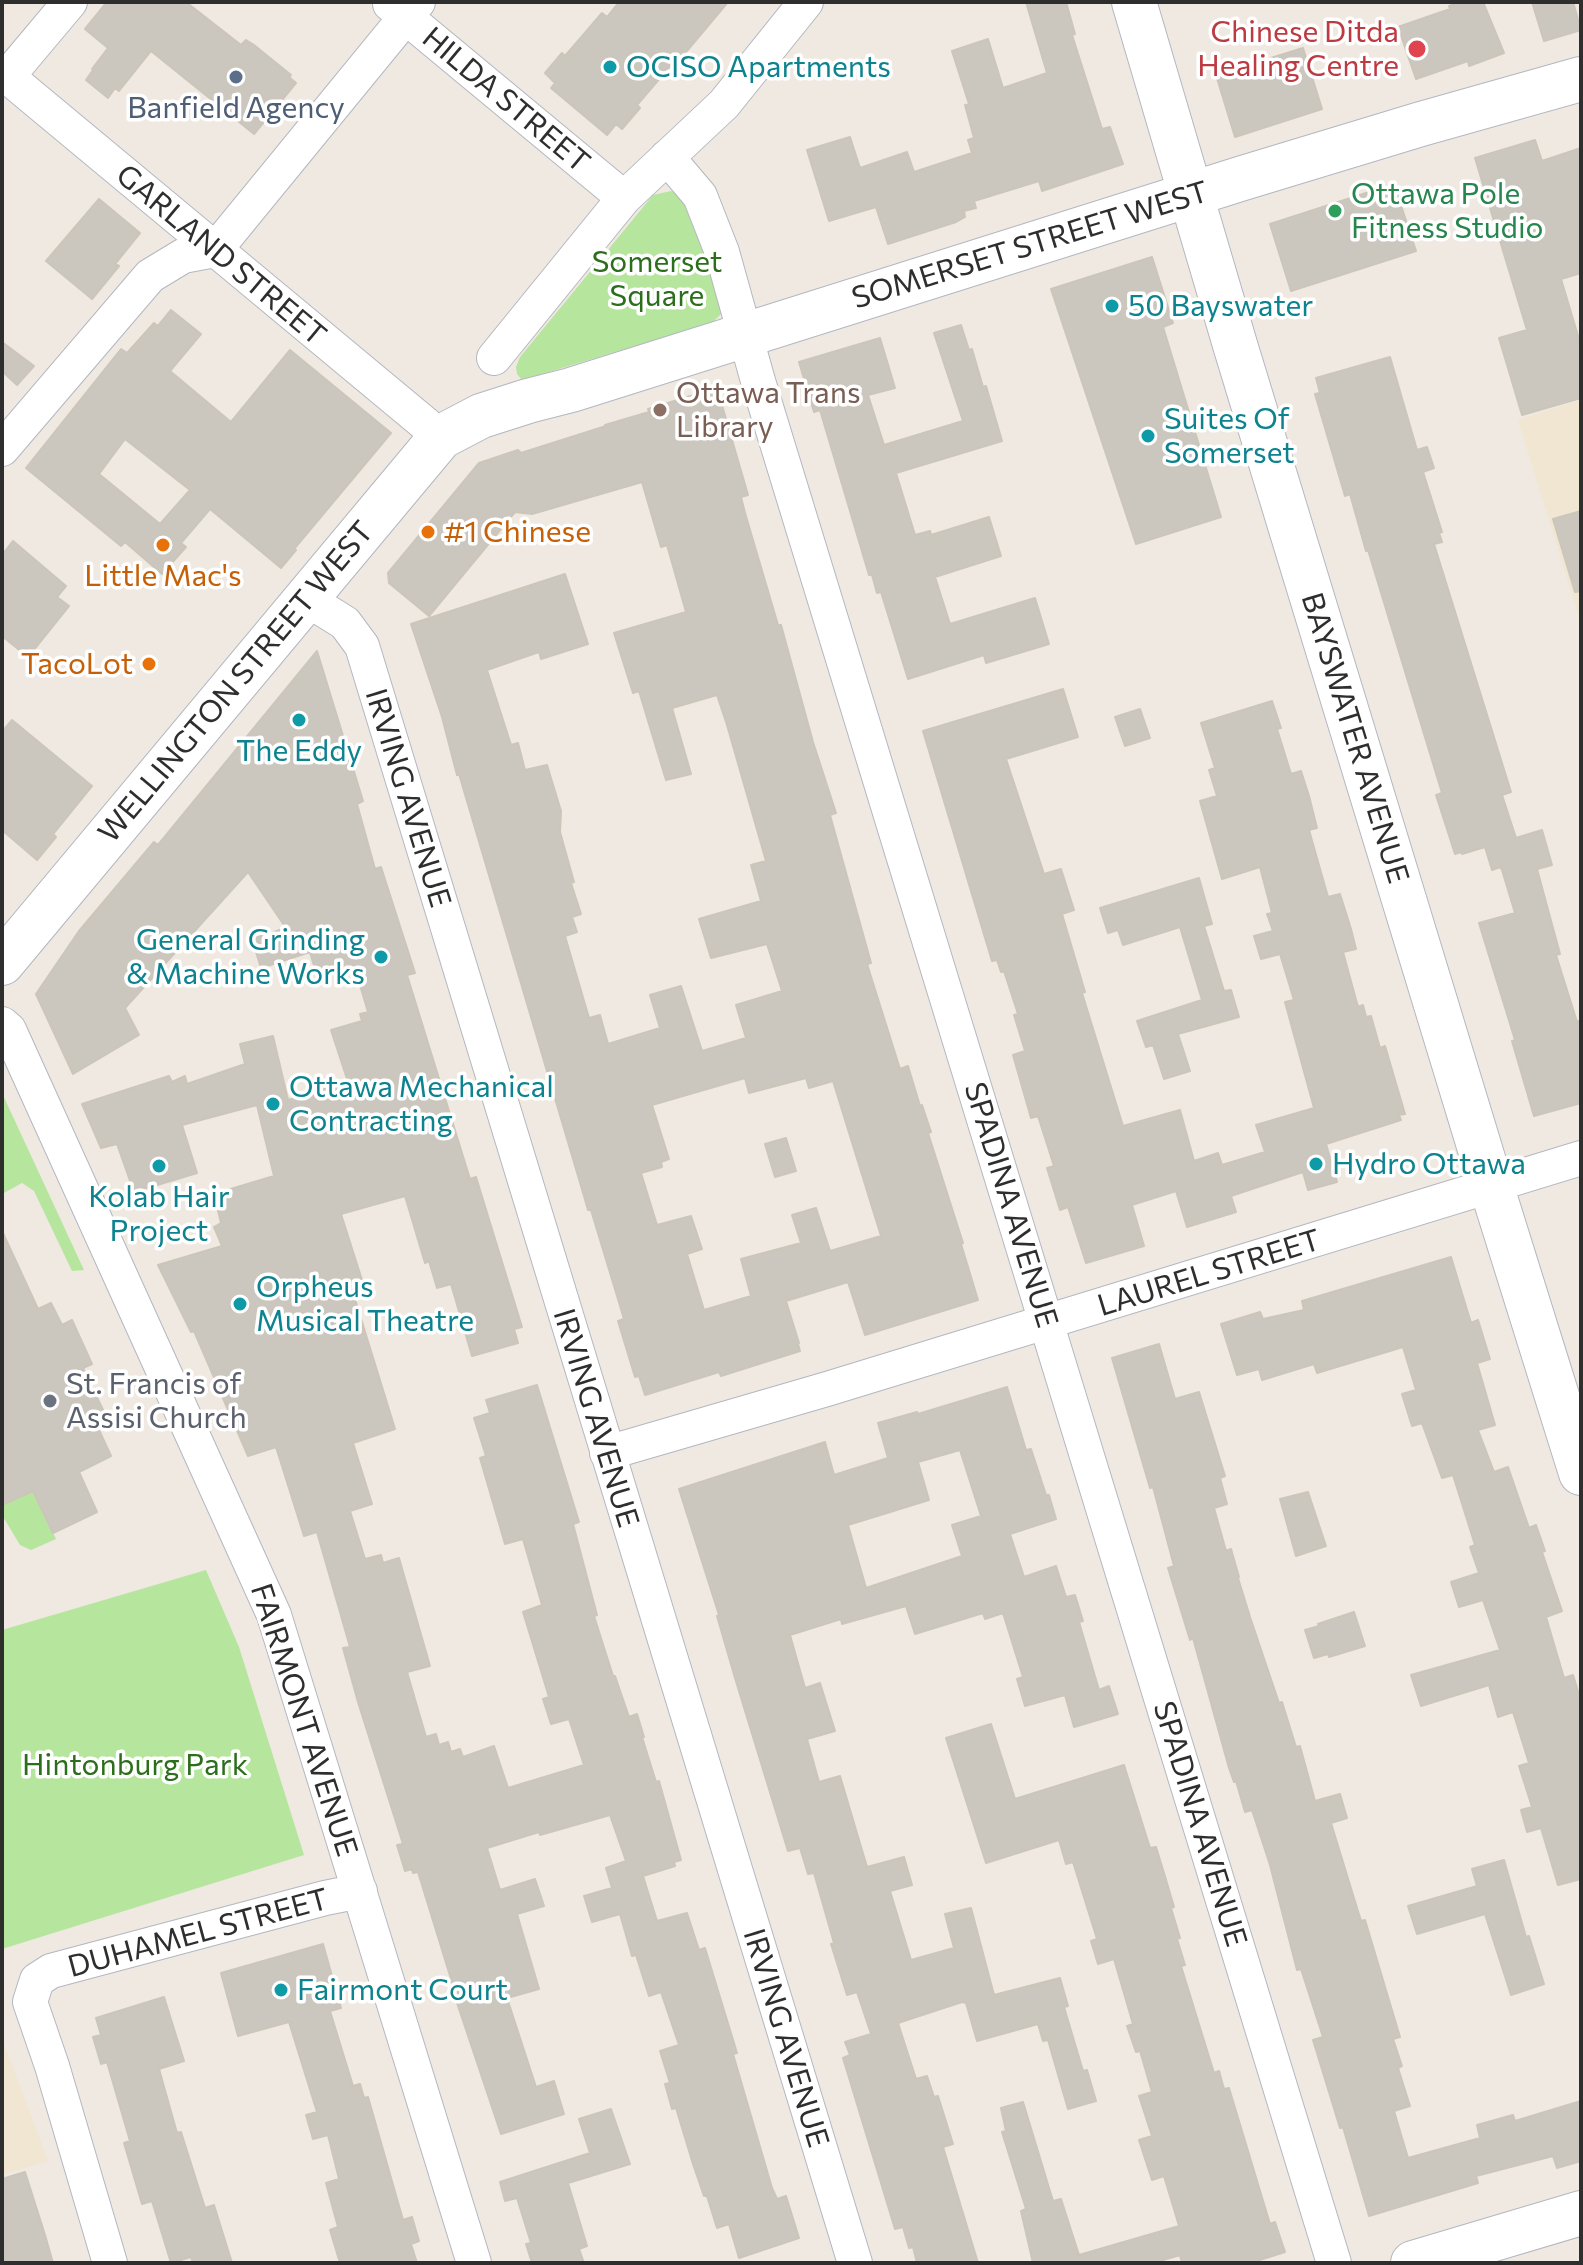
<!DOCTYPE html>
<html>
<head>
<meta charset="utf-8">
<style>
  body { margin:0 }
  #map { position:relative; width:1583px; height:2265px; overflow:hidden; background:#efe9e1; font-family:Commissioner,sans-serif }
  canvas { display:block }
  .frame { position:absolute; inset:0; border:4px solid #2e2e2e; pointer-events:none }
</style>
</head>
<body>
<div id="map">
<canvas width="1583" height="2265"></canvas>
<div class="frame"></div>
</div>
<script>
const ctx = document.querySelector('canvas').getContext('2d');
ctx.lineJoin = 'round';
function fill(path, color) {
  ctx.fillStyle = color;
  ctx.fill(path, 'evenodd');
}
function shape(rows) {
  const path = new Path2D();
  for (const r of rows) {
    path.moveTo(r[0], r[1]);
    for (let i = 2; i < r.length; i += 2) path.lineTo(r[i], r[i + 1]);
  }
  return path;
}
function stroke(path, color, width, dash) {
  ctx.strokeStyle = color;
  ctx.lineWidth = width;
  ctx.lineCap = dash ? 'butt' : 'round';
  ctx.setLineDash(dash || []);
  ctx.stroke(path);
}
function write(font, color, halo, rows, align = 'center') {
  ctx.font = font + ' Commissioner,sans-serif';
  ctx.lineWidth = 7;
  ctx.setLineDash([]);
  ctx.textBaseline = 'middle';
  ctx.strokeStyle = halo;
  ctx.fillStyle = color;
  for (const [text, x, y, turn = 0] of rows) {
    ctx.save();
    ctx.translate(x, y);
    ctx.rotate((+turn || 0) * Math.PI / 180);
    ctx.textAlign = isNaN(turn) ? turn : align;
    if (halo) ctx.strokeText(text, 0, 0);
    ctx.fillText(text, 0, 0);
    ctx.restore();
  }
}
const education = shape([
  [1581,400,1581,623,1518,420],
  [2,2038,48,2161,2,2175]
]);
const green = shape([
  [671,191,687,201,725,297,723,312,712,323,522,380,517,374,516,367,520,357,653,195],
  [2,1093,84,1270,72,1271,34,1191,22,1183,2,1194,4,1154],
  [33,1491,56,1539,31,1550,20,1545,2,1515,2,1505],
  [206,1570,239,1647,304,1855,2,1949,2,1630]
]);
const building = shape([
  [107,2,186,2,241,45,246,40,254,45,291,75,289,77,296,83,254,134,151,51,119,91,115,88,108,98,86,80,93,70,92,69,108,48,85,29,107,2],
  [619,2,728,2,681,58,679,56,637,105,640,108,622,129,616,124,607,135,551,88,555,83,545,73,562,53,565,56,602,13,607,17,619,2],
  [1026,2,1066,2,1075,34,1072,35,1102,129,1110,127,1123,164,1042,191,1039,181,974,201,976,208,964,211,965,217,956,222,888,244,876,207,829,221,807,150,850,137,860,168,907,152,914,172,972,153,968,140,974,138,965,105,969,104,952,51,988,39,1003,88,1047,73,1026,2],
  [1461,2,1483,2,1504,53,1469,66,1468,61,1416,79,1398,27,1450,9,1449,6,1461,2],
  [1532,2,1573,2,1581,30,1544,41,1532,2],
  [1303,48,1322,109,1235,137,1216,75,1303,48],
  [1535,140,1542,161,1581,148,1581,273,1561,279,1581,346,1581,398,1522,415,1499,338,1527,330,1475,158,1535,140],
  [1394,184,1416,251,1291,291,1270,224,1394,184],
  [99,199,140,233,115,264,119,266,92,299,46,261,99,199],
  [1152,257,1173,323,1163,327,1221,517,1136,544,1051,289,1152,257],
  [171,310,201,334,170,371,231,422,290,350,391,433,294,549,296,550,281,568,210,509,181,543,186,547,162,574,125,542,121,546,26,468,121,349,127,353,154,323,158,326,171,310],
  [125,439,190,490,160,524,99,474,125,439],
  [961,325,969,350,972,349,983,387,986,386,1002,441,896,473,915,535,930,531,931,535,989,517,1001,556,935,577,950,624,1035,598,1049,644,986,663,984,655,908,679,881,592,877,593,872,575,869,575,820,410,814,412,799,362,880,338,895,388,868,395,884,445,963,421,934,333,961,325],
  [2,342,34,366,17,385,2,371,2,342],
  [1390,357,1417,450,1427,447,1434,468,1423,472,1442,532,1439,533,1442,542,1434,544,1511,792,1502,795,1516,838,1542,830,1552,865,1537,869,1560,954,1556,955,1577,1022,1581,1020,1581,1103,1534,1116,1512,1041,1515,1040,1479,923,1515,913,1502,870,1500,867,1492,870,1485,847,1462,854,1461,852,1455,854,1436,795,1442,793,1368,550,1366,551,1350,494,1345,496,1315,394,1320,393,1316,378,1390,357],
  [717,388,748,495,741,497,745,513,778,625,781,625,813,742,836,813,830,815,871,963,867,964,900,1069,908,1066,920,1106,922,1105,931,1132,928,1133,963,1243,961,1244,978,1300,865,1335,848,1282,786,1301,799,1343,798,1344,800,1351,721,1376,719,1372,645,1395,639,1376,635,1377,618,1321,624,1319,591,1210,588,1210,584,1196,459,774,457,775,442,717,411,624,565,574,588,644,541,659,539,652,487,670,511,745,518,743,525,770,547,765,561,811,560,832,574,882,571,883,581,914,572,917,577,932,565,936,589,1018,600,1015,608,1044,660,1028,650,995,681,986,702,1051,746,1038,736,1005,782,991,767,944,711,958,699,919,761,901,751,865,766,861,727,725,717,695,672,708,691,774,666,780,639,691,633,693,614,633,686,612,667,545,661,547,642,482,532,514,515,512,429,616,389,583,388,573,479,463,518,450,521,453,606,426,605,425,649,412,648,409,717,388],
  [745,1078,749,1093,806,1078,809,1088,833,1081,881,1236,830,1251,816,1208,792,1215,801,1243,741,1259,751,1296,704,1310,687,1254,702,1249,691,1216,657,1225,641,1173,662,1167,661,1162,669,1159,652,1105,745,1078],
  [1581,511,1581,591,1575,592,1553,519,1581,511],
  [13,541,66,586,57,597,69,606,28,657,2,636,2,555,13,541],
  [317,651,363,801,357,804,375,869,381,867,415,973,407,975,470,1179,476,1177,522,1327,514,1329,518,1343,472,1356,451,1284,437,1288,429,1261,425,1263,405,1196,341,1214,362,1280,350,1283,395,1429,353,1443,372,1504,350,1511,365,1559,381,1555,383,1563,399,1558,430,1666,407,1672,426,1737,436,1734,439,1745,448,1742,451,1752,460,1749,463,1757,494,1746,508,1788,584,1765,569,1719,551,1724,543,1699,549,1697,523,1612,542,1605,523,1539,505,1544,480,1458,486,1456,474,1418,490,1413,486,1400,537,1385,579,1522,573,1524,597,1615,594,1616,613,1676,615,1676,629,1717,637,1714,644,1737,642,1737,656,1782,659,1781,681,1860,674,1862,675,1866,643,1876,657,1921,687,1913,699,1950,705,1948,737,2053,733,2054,772,2188,777,2199,786,2196,799,2238,739,2258,729,2224,717,2228,707,2196,704,2196,693,2164,676,2108,672,2109,665,2084,670,2083,660,2051,679,2045,661,1992,649,1996,636,1955,632,1956,620,1914,592,1922,584,1896,612,1888,606,1868,626,1861,610,1815,540,1835,539,1832,487,1848,500,1890,535,1879,544,1906,517,1914,539,1989,507,1998,536,2087,554,2081,564,2114,501,2134,449,1979,451,1979,418,1872,413,1873,412,1869,405,1871,397,1845,403,1844,358,1702,343,1648,350,1647,317,1532,304,1536,276,1447,248,1456,194,1331,191,1332,158,1265,222,1246,214,1227,221,1223,214,1194,274,1176,257,1105,182,1125,197,1173,134,1192,117,1144,101,1148,82,1104,169,1076,172,1082,185,1076,187,1084,245,1064,240,1044,273,1036,288,1100,348,1082,331,1030,362,1021,360,1014,368,1012,354,965,317,976,310,952,261,968,252,939,286,928,248,872,125,1008,139,1035,73,1074,36,994,79,931,154,842,158,845,317,651],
  [1063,689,1078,737,1006,759,1044,874,1061,869,1074,910,1062,914,1085,992,1082,993,1123,1126,1180,1110,1194,1161,1218,1153,1222,1165,1265,1152,1256,1125,1314,1108,1285,1002,1294,1000,1280,954,1261,959,1254,936,1273,931,1267,914,1272,913,1260,867,1222,879,1200,801,1217,796,1209,770,1215,768,1201,723,1272,701,1281,728,1277,729,1291,774,1301,771,1309,796,1317,828,1309,830,1328,897,1340,894,1351,929,1356,949,1343,952,1358,1007,1363,1005,1366,1017,1371,1016,1380,1048,1385,1046,1405,1114,1399,1115,1401,1120,1326,1144,1337,1182,1308,1190,1303,1172,1231,1196,1236,1212,1187,1227,1176,1191,1132,1205,1144,1246,1086,1263,1068,1207,1060,1210,1047,1168,1054,1166,1038,1116,1031,1118,1013,1055,1025,1051,1014,1015,1018,1014,1004,971,1001,972,997,960,992,961,923,731,1063,689],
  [1140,709,1150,738,1125,746,1115,717,1140,709],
  [12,720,92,786,53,834,56,837,37,860,2,830,2,732,12,720],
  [1199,878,1212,924,1204,926,1224,991,1231,990,1239,1017,1178,1034,1190,1071,1164,1079,1153,1045,1146,1047,1137,1021,1202,1000,1180,927,1123,945,1118,930,1108,933,1100,908,1199,878],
  [786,1138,796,1171,775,1177,765,1144,786,1138],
  [2,1231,38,1309,51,1303,62,1325,72,1320,92,1364,83,1368,104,1412,93,1417,111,1456,79,1472,97,1512,53,1533,33,1491,2,1505,2,1231],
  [1451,1257,1471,1323,1478,1320,1490,1359,1477,1363,1495,1425,1478,1430,1494,1472,1508,1467,1529,1528,1536,1525,1545,1551,1542,1552,1562,1611,1546,1617,1564,1678,1573,1675,1581,1701,1581,1879,1558,1885,1541,1828,1527,1832,1521,1810,1532,1807,1519,1766,1529,1763,1513,1712,1498,1717,1489,1685,1421,1706,1411,1675,1500,1650,1483,1600,1459,1607,1451,1582,1479,1573,1470,1547,1475,1545,1453,1475,1442,1478,1422,1423,1412,1426,1402,1394,1416,1390,1403,1347,1317,1373,1314,1364,1262,1380,1259,1369,1237,1375,1221,1324,1260,1312,1263,1319,1304,1310,1302,1301,1451,1257],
  [1159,1344,1175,1399,1199,1392,1225,1476,1220,1478,1227,1504,1214,1508,1226,1551,1231,1549,1239,1577,1238,1578,1251,1620,1279,1703,1282,1702,1296,1747,1300,1746,1315,1801,1340,1794,1347,1818,1331,1823,1361,1921,1365,1920,1400,2037,1393,2039,1402,2066,1398,2068,1410,2106,1394,2111,1408,2158,1480,2138,1477,2125,1513,2115,1515,2121,1581,2101,1581,2161,1557,2168,1553,2156,1476,2176,1478,2183,1369,2216,1343,2127,1340,2128,1313,2040,1323,2037,1302,1972,1301,1969,1297,1970,1270,1865,1252,1810,1245,1812,1236,1781,1234,1782,1229,1768,1193,1638,1190,1640,1168,1568,1174,1566,1153,1487,1150,1488,1112,1358,1159,1344],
  [1007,1387,1026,1450,1031,1449,1046,1495,1049,1495,1056,1519,1010,1534,1024,1577,1056,1566,1066,1597,1075,1595,1083,1621,1079,1622,1099,1690,1109,1686,1118,1714,1074,1727,1065,1695,1025,1706,1017,1679,1023,1677,1003,1613,985,1619,983,1613,915,1634,906,1606,842,1624,841,1619,790,1635,805,1688,820,1683,835,1731,807,1739,819,1782,840,1776,867,1867,904,1857,912,1885,890,1891,911,1960,954,1948,945,1914,971,1908,994,1995,1060,1978,1068,2006,1064,2007,1083,2071,1087,2070,1096,2101,1068,2109,1048,2040,1043,2041,1038,2024,977,2041,966,2003,962,2002,898,2023,916,2079,927,2076,934,2097,938,2096,953,2144,943,2147,978,2263,917,2263,913,2247,909,2248,903,2227,895,2229,843,2058,850,2055,845,2042,871,2034,857,1992,847,1995,831,1944,834,1943,814,1873,808,1874,800,1848,788,1851,735,1678,717,1616,719,1615,679,1489,825,1442,834,1475,888,1458,878,1423,917,1412,918,1414,1007,1387],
  [960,1450,981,1516,952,1525,962,1556,866,1588,848,1525,929,1500,918,1462,960,1450],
  [1308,1492,1326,1546,1296,1556,1280,1499,1308,1492],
  [1354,1612,1365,1646,1329,1657,1328,1654,1314,1658,1305,1630,1319,1626,1318,1624,1354,1612],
  [991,1724,1015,1799,1124,1765,1150,1848,1156,1847,1164,1873,1174,1907,1171,1908,1180,1938,1177,1939,1185,1965,1181,1966,1214,2073,1219,2071,1224,2089,1229,2088,1270,2224,1275,2222,1285,2252,1250,2263,1182,2263,1180,2255,1153,2263,1033,2263,1021,2211,1026,2209,1002,2132,1006,2131,1001,2108,1023,2102,1053,2201,1061,2199,1079,2255,1179,2226,1164,2176,1152,2180,1139,2140,1152,2136,1139,2096,1152,2092,1140,2051,1136,2052,1127,2026,1133,2024,1114,1959,1098,1964,1091,1941,1097,1939,1073,1862,1066,1864,1059,1840,986,1863,946,1738,991,1724],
  [1504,1860,1526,1937,1529,1936,1544,1984,1511,1995,1485,1914,1417,1934,1408,1906,1477,1886,1472,1869,1504,1860],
  [323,1944,341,2008,330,2011,353,2086,360,2084,364,2098,368,2097,403,2220,412,2217,419,2241,411,2244,417,2263,340,2263,330,2230,338,2227,326,2183,339,2179,328,2135,313,2139,306,2115,317,2112,289,2022,238,2036,221,1973,323,1944],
  [164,1997,184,2061,159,2069,177,2133,181,2132,205,2208,214,2205,232,2263,193,2263,191,2257,171,2263,152,2201,142,2204,124,2143,130,2141,107,2062,101,2064,93,2037,101,2035,96,2018,164,1997],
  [611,2109,630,2164,568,2183,587,2246,579,2249,584,2263,532,2263,526,2244,531,2243,517,2198,505,2201,500,2182,590,2153,579,2119,611,2109],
  [25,2172,45,2235,53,2263,2,2263,2,2179,25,2172]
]);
const street = shape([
  [390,4,624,198],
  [2,72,441,437],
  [7,77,70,2],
  [667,157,700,196,722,252,758,381,1334,2263],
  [494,358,624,198,724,104,806,2],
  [2,449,150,276,183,256,215,250,418,2],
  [305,598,345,623,362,646,855,2263],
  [2,1024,9,1030,274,1615,474,2263],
  [607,1453,827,1389,1581,1158],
  [110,2263,52,2066,30,2002,37,1980,51,1971,325,1898,360,1891]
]);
const secondary = shape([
  [1134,2,1236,348,1491,1185,1581,1473],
  [2,963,441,437,481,416,528,401,571,390,1243,178,1421,124,1581,79],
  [1413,2263,1581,2213]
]);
const markers = [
  [1417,49,10,"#e0444e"],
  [610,67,8,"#0f9aa8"],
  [236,77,8,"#5c6f8a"],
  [1335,211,8,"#2e9e5b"],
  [1112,306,8,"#0f9aa8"],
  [660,410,8,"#8d6e63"],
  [1148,436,8,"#0f9aa8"],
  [428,532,8,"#e8710a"],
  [163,545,8,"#e8710a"],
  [149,664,8,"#e8710a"],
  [299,720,8,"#0f9aa8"],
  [381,957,8,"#0f9aa8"],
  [273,1104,8,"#0f9aa8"],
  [1316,1164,8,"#0f9aa8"],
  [159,1166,8,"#0f9aa8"],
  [240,1304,8,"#0f9aa8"],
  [50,1401,8,"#6b7280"],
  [281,1990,8,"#0f9aa8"]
];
const healthNames = [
  ["Chinese Ditda",1399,32],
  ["Healing Centre",1399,66]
];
const cultureNames = [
  ["OCISO Apartments",626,67],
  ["50 Bayswater",1128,306],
  ["Suites Of",1164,419],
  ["Somerset",1164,453],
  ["The Eddy",299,751,"center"],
  ["General Grinding",365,940,"right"],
  ["& Machine Works",365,974,"right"],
  ["Ottawa Mechanical",289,1087],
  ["Contracting",289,1121],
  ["Hydro Ottawa",1332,1164],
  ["Kolab Hair",159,1197,"center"],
  ["Project",159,1231,"center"],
  ["Orpheus",256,1287],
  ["Musical Theatre",256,1321],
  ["Fairmont Court",297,1990]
];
const streetNames = [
  ["HILDA STREET",506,100,40],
  ["SOMERSET STREET WEST",1030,245,-17],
  ["GARLAND STREET",221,255,40],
  ["WELLINGTON STREET WEST",236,682,-50],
  ["BAYSWATER AVENUE",1355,738,73],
  ["IRVING AVENUE",408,798,73],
  ["SPADINA AVENUE",1011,1205,73],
  ["LAUREL STREET",1209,1273,-17],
  ["IRVING AVENUE",596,1418,73],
  ["FAIRMONT AVENUE",304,1720,72],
  ["SPADINA AVENUE",1200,1824,73],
  ["DUHAMEL STREET",198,1933,-15],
  ["IRVING AVENUE",786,2038,73]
];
const serviceNames = [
  ["Banfield Agency",236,108]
];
const leisureNames = [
  ["Ottawa Pole",1351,194],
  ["Fitness Studio",1351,228]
];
const parkNames = [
  ["Somerset",657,262],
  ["Square",657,296],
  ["Hintonburg Park",135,1765]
];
const educationNames = [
  ["Ottawa Trans",676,393],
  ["Library",676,427]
];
const foodNames = [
  ["#1 Chinese",444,532],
  ["Little Mac's",163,576,"center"],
  ["TacoLot",133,664,"right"]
];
const worshipNames = [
  ["St. Francis of",66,1384],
  ["Assisi Church",66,1418]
];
fill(education, '#f0e6d1');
fill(green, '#b6e59e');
fill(building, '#cbc7bf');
stroke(building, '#cbc5ba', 2);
stroke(street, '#b4b7c1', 36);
stroke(secondary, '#b4b7c1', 46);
stroke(street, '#fff', 34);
stroke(secondary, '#fff', 44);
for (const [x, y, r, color] of markers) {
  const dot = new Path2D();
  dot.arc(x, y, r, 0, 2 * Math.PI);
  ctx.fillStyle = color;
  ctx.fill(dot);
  stroke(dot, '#fff', 3);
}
write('30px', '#be3a42', '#fff', healthNames, 'right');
write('30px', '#0d838f', '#fff', cultureNames, 'left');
write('30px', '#2e2e2e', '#fff', streetNames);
write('30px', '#4e5e75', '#fff', serviceNames);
write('30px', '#27864d', '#fff', leisureNames, 'left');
write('30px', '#2c6e1b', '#fff', parkNames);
write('30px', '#785e54', '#fff', educationNames, 'left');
write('30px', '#c56008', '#fff', foodNames, 'left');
write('30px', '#5b616d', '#fff', worshipNames, 'left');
</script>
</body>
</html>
